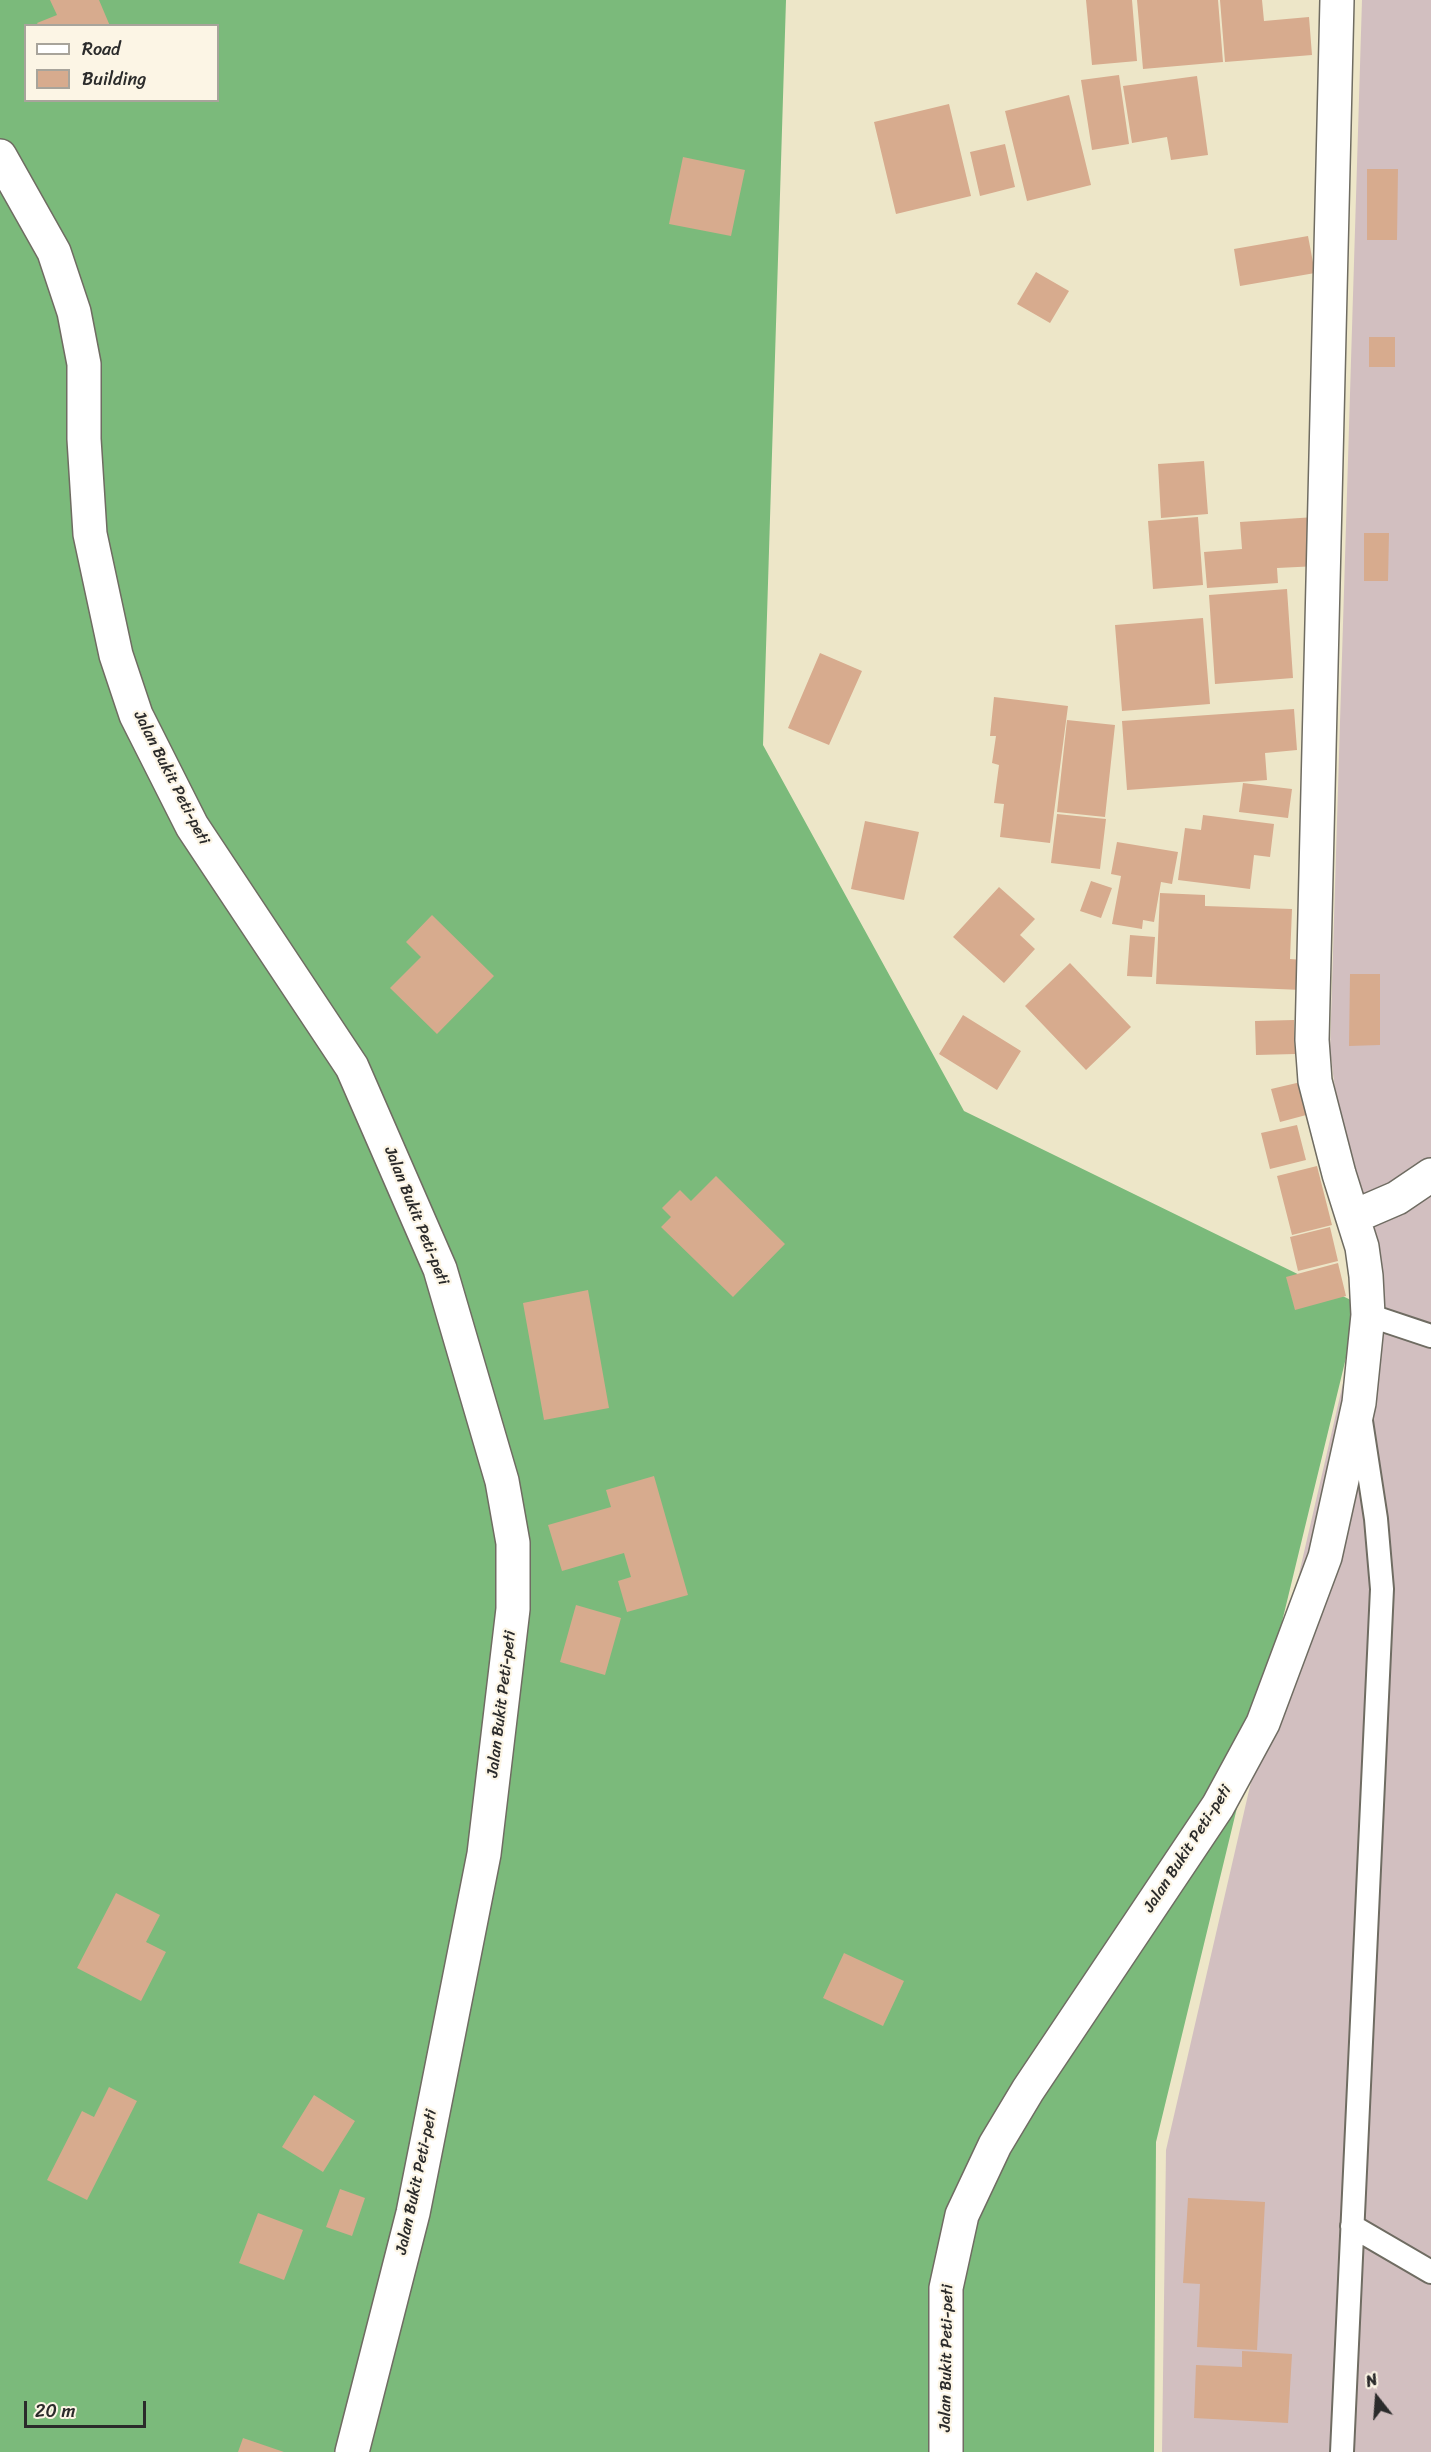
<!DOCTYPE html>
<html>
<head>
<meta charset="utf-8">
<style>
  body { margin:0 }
  #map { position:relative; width:1431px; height:2452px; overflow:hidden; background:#ede6c8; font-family:Sriracha,sans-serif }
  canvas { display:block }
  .legend { position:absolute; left:24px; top:24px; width:195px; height:78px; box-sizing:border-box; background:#fcf5e5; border:2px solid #a8a49b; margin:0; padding:8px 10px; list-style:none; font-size:18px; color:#2b2b2b }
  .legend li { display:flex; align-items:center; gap:12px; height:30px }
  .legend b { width:30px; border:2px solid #a8a49b }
  .north { position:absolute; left:1347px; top:2368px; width:60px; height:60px; -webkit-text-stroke:4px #fcf5e5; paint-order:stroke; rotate:343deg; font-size:16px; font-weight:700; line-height:24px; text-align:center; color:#2b2b2b }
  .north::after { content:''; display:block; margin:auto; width:21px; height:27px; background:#2b2b2b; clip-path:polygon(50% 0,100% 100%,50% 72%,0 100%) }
  .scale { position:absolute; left:24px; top:2401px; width:122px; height:27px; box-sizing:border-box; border:3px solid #2b2b2b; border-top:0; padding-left:8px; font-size:18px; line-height:21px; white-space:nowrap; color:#2b2b2b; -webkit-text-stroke:4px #fcf5e5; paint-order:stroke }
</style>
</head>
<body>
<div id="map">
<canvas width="1431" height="2452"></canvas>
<ul class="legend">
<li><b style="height:8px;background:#fff"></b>Road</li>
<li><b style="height:16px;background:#d7ab8e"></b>Building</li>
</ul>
<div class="north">N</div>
<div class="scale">20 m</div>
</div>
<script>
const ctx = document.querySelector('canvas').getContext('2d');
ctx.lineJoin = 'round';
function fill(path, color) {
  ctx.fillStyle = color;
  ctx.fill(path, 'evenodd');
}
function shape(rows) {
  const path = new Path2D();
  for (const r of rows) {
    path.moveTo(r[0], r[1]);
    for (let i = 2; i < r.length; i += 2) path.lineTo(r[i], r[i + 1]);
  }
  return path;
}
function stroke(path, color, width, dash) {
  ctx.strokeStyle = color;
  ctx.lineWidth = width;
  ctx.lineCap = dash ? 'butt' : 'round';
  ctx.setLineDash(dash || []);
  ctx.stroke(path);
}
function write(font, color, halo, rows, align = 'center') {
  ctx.font = font + ' Sriracha,sans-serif';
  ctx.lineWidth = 4.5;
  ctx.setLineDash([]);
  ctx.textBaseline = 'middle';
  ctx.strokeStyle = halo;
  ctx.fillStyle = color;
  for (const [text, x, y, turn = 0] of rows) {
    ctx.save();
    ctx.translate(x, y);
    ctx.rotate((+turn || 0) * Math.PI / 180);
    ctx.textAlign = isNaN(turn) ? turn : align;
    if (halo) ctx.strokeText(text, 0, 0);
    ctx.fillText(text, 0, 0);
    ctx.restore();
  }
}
const industrial = shape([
  [1362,0,1431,0,1431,2452,1162,2452,1166,2150,1362,1301,1330,1050]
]);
const forest = shape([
  [0,0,786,0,763,745,964,1111,1359,1304,1156,2142,1154,2452,0,2452],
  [26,26,218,26,218,100,26,100]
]);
const building = shape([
  [50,0,99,0,110,26,39,26,37,23,57,15],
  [1086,0,1132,0,1137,61,1092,65],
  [1137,0,1218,0,1223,62,1143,69],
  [1220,0,1262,0,1264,21,1309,17,1312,55,1225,62],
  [1119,75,1129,144,1092,150,1081,80],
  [1197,76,1208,155,1171,160,1167,137,1132,143,1123,86],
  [1069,95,1091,185,1027,201,1005,111],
  [949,104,971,196,896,214,874,122],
  [1005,144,1015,187,980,196,970,152],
  [683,157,745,170,731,236,669,224],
  [1367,169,1398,169,1397,240,1367,240],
  [1308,236,1315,273,1240,286,1234,249],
  [1036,272,1069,291,1050,323,1017,304],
  [1369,337,1395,337,1395,367,1369,367],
  [1204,461,1208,514,1161,518,1158,464],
  [1198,517,1203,585,1153,589,1148,521],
  [1315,517,1318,566,1277,568,1278,583,1207,588,1204,552,1242,549,1240,522],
  [1364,533,1389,533,1388,581,1364,581],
  [1287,589,1293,678,1215,684,1209,595],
  [1203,618,1210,704,1122,711,1115,625],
  [820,653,862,671,829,745,788,728],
  [994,697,1068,706,1050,843,1000,837,1004,804,994,803,999,765,992,763,996,736,990,736],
  [1294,709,1297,750,1265,753,1267,780,1127,790,1122,721],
  [1067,720,1115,725,1105,817,1057,812],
  [1243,783,1292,789,1288,818,1239,812],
  [1057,814,1106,819,1100,869,1051,863],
  [1203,815,1274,824,1270,857,1254,855,1250,889,1178,880,1185,828,1201,830],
  [865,821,919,832,904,900,851,889],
  [1117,842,1178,852,1172,884,1161,882,1154,922,1143,920,1142,929,1112,924,1121,876,1111,874],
  [1091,881,1112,888,1101,918,1080,911],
  [999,887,1035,919,1020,935,1035,949,1004,983,953,937],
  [1160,893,1205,895,1205,906,1292,909,1290,959,1303,960,1302,990,1156,984],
  [432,915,494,976,437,1034,390,988,421,957,406,942],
  [1130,935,1155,937,1152,977,1127,976],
  [1070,963,1131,1027,1086,1070,1025,1006],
  [1350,974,1380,974,1380,1045,1349,1046],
  [963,1015,1021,1051,997,1090,939,1054],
  [1294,1020,1295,1054,1256,1055,1255,1021],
  [1301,1082,1310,1114,1280,1122,1271,1089],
  [1297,1125,1306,1160,1270,1169,1261,1133],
  [1317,1166,1332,1225,1292,1235,1277,1176],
  [716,1176,785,1244,733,1297,661,1227,671,1217,662,1208,680,1190,691,1201],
  [1330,1227,1338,1261,1298,1271,1290,1237],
  [1338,1263,1346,1296,1295,1310,1286,1277],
  [588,1290,609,1408,544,1420,523,1303],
  [654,1476,688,1595,627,1612,618,1581,631,1577,624,1553,562,1571,548,1525,611,1507,606,1490],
  [576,1605,621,1618,605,1675,560,1662],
  [116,1893,160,1915,146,1942,166,1952,141,2001,77,1968],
  [844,1953,904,1981,883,2026,823,1998],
  [109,2087,137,2101,87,2200,47,2180,82,2111,94,2117],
  [314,2095,355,2121,323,2172,282,2147],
  [340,2189,365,2198,352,2236,326,2227],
  [1188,2198,1265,2202,1257,2350,1197,2347,1200,2284,1183,2283],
  [258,2213,303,2230,284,2280,239,2263],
  [1242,2351,1292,2354,1288,2423,1194,2418,1196,2365,1242,2367],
  [243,2438,284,2452,238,2452]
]);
const service = shape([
  [1368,1315,1431,1336],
  [1352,2226,1431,2272],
  [1342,2452,1382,1589,1376,1519,1361,1421]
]);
const tertiary = shape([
  [0,156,54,252,74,312,84,364,84,439,90,534,116,655,136,715,192,826,352,1067,440,1269,502,1481,513,1543,513,1609,484,1854,413,2213,352,2452],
  [1353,1217,1397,1198,1431,1175],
  [946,2452,946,2288,962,2215,995,2145,1028,2090,1218,1806,1263,1723,1325,1557,1359,1403,1368,1315,1366,1276,1362,1247,1339,1174,1315,1081,1312,1040,1337,0]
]);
const streetNames = [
  ["Jalan Bukit Peti-peti",171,778,63],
  ["Jalan Bukit Peti-peti",416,1216,68],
  ["Jalan Bukit Peti-peti",502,1704,-83],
  ["Jalan Bukit Peti-peti",1188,1849,-57],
  ["Jalan Bukit Peti-peti",417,2182,-78],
  ["Jalan Bukit Peti-peti",947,2358,-89]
];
fill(industrial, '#d2bfc0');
fill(forest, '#7bba7b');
fill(building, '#d7ab8e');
stroke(service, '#6f6c62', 26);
stroke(tertiary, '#6f6c62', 36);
stroke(service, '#fff', 22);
stroke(tertiary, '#fff', 33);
write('16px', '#2b2b2b', '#fcf5e5', streetNames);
</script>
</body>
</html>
